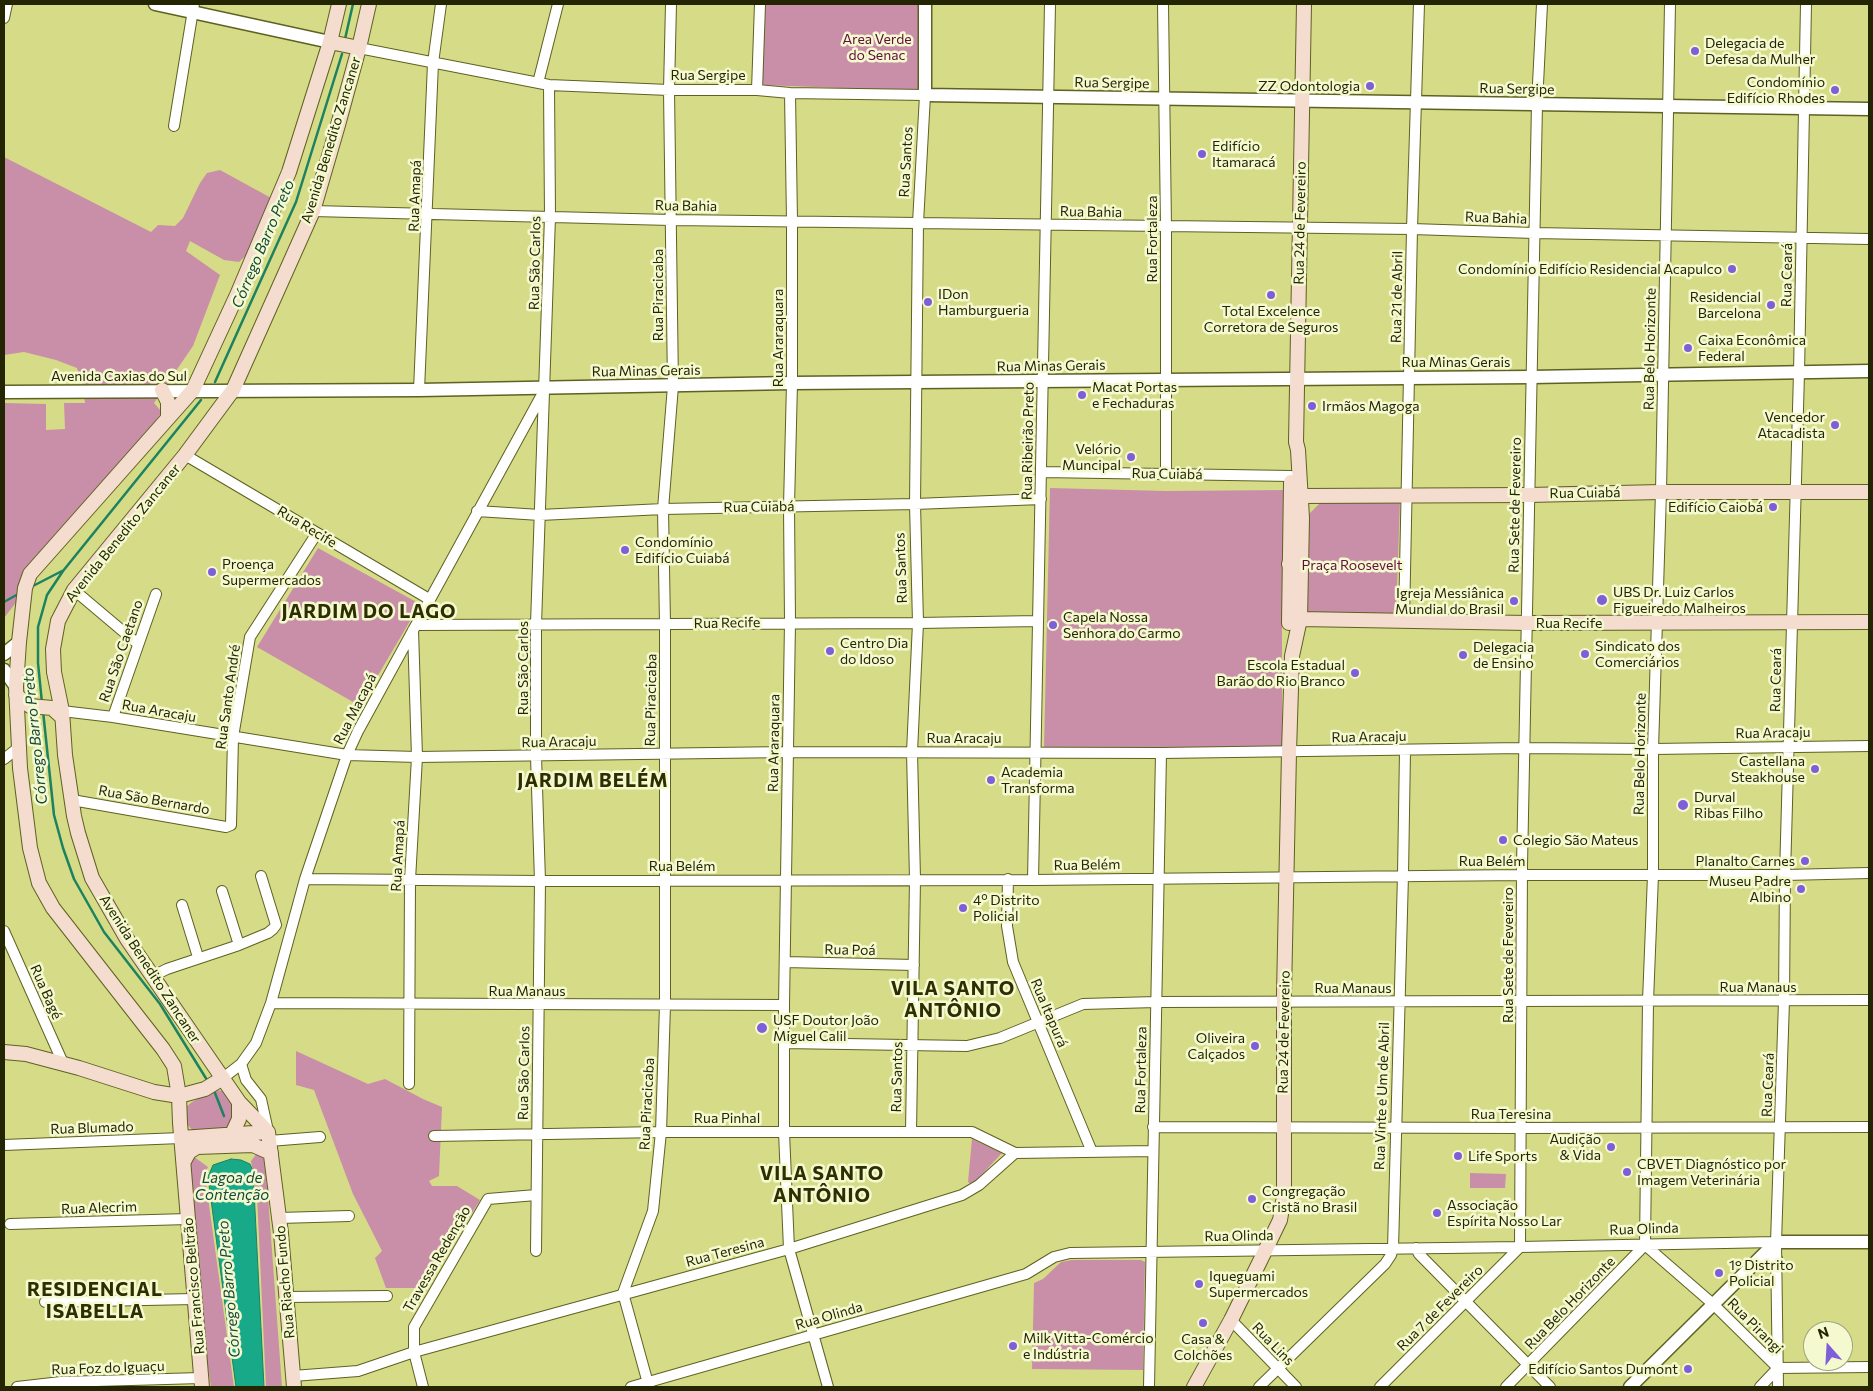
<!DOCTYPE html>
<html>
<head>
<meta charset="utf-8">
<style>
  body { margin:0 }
  #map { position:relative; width:1873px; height:1391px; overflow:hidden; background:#d6db87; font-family:Commissioner,sans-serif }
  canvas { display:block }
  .frame { position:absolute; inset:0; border:5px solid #242603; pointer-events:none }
  .north { position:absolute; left:1803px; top:1321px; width:50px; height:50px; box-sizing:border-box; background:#f5f9d0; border:1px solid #a1a57e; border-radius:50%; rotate:341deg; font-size:14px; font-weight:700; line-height:20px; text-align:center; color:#242603 }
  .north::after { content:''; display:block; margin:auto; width:18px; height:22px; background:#7f5ed9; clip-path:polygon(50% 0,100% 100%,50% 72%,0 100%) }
</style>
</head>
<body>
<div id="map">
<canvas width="1873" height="1391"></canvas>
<div class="frame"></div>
<div class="north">N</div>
</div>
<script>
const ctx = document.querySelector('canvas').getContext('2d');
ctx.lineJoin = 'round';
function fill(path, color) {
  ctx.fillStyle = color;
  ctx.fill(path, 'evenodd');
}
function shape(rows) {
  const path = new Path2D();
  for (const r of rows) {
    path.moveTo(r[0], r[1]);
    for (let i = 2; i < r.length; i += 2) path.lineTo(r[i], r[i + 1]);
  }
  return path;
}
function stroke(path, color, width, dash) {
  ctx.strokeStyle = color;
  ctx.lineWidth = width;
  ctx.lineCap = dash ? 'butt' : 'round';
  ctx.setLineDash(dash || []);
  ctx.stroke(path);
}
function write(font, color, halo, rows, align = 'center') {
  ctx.font = font + ' Commissioner,sans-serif';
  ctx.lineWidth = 5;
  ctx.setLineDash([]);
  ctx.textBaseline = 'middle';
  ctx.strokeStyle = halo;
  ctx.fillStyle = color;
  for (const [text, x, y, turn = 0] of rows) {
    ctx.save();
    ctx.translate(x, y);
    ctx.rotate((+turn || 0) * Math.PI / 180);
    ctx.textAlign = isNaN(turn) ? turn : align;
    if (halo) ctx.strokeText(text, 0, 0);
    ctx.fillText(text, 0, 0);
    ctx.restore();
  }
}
const green = shape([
  [764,4,921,4,919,91,762,85],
  [4,157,151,232,158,225,175,226,183,218,200,183,207,173,220,170,273,199,254,248,239,262,224,260,190,241,186,251,220,275,193,346,154,403,162,412,134,451,4,618,4,403,46,404,46,430,65,429,64,403,85,403,83,386,77,368,56,360,24,352,4,355],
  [1050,488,1166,491,1286,490,1282,618,1282,747,1044,748],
  [1324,499,1400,501,1396,616,1305,615,1309,514],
  [318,548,420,604,360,706,257,647],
  [296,1051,368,1084,385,1079,423,1099,442,1107,439,1176,429,1181,432,1186,457,1186,480,1200,426,1288,386,1288,375,1258,382,1251,353,1194,314,1090,296,1085],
  [215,1090,224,1091,233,1101,233,1115,229,1127,225,1130,193,1131,187,1124,184,1109,192,1102],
  [972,1139,1002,1153,975,1182,971,1184,968,1182],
  [258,1152,263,1156,264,1159,268,1196,282,1387,266,1387,257,1195,251,1161],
  [193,1156,208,1167,205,1173,206,1183,234,1387,211,1387,206,1354,190,1166],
  [1470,1173,1506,1174,1505,1188,1470,1188],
  [1072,1260,1141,1260,1145,1262,1143,1370,1032,1369,1034,1283,1043,1279,1061,1262]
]);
const water = shape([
  [231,1159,241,1160,250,1164,253,1171,264,1387,236,1387,208,1177,213,1165,231,1159]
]);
const stream = shape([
  [345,39,353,4],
  [215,382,296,202,342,54],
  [31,587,62,571],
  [4,602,20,593],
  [42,703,38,663,38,627,47,595,63,571,201,400],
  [43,711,54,815,63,848,74,879,104,932,160,1004,207,1080],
  [215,1093,224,1116]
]);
const minor = shape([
  [1163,4,1166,227,1166,474],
  [4,18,7,4],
  [359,48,549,85,669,90,757,90,790,93,925,95,918,223,915,504,918,623,912,752,915,879,911,1132],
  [538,83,558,4],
  [757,90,760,4],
  [790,93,792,221,792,383,789,506,790,622,784,1005,784,1132,789,1249,828,1387],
  [174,126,194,4],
  [313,211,671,220,1412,229,1534,233,1869,239],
  [419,390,433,63,441,4],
  [185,455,429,599],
  [1042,472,1291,476],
  [477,511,540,515,663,509,915,504,1041,499],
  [74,590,138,644],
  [1404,620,1412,229,1419,4],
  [416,625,918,623,1038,621],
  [62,711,113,717,347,755,417,757,788,752,1161,753,1522,748,1653,749,1869,746],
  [113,717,156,594],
  [4,759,18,748],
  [72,800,226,827,231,825,233,737,250,637,317,533],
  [305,879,540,881,1033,880,1522,875,1785,875,1869,873],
  [1008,879,1007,926,1013,962,1092,1152],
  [1033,880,1050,4],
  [222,891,239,945],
  [182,905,198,957],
  [4,931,63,1063],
  [785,962,914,965],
  [153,976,167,969,239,945,268,933,273,929,276,925,261,876],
  [271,1003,784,1005],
  [784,1043,967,1046,1000,1038,1083,1004,1156,1002,1869,1000],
  [241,1064,246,1080,261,1099,268,1131],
  [223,1078,241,1064,256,1043,271,1003,305,879,347,755,358,731,544,391],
  [409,1084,410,880,417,757,413,630],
  [1153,1127,1521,1128,1869,1127],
  [434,1136,661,1132,972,1132,1015,1153],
  [269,1141,320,1137],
  [4,1145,181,1138],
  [279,1218,349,1216],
  [10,1224,188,1219],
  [1645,1245,1713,1304,1778,1368],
  [1416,1248,1419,1254,1550,1387],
  [536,1251,540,881,536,756,536,624,550,217,549,85],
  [287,1297,387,1296],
  [45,1302,195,1299],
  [1231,1320,1296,1387],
  [1778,1368,1869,1367],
  [293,1376,358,1371,414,1352,789,1249,962,1195,979,1185,1015,1153,1153,1151],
  [17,1387,61,1382,201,1378],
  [423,1387,414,1352,414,1327,488,1199,536,1195],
  [631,1387,1026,1274,1054,1257,1070,1253,1520,1247,1776,1242],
  [649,1387,623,1293,653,1211,661,1132,665,1005,665,624,663,509,673,386,669,90,671,4],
  [1149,1387,1161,753],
  [1259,1387,1385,1264,1391,1255,1393,1248,1403,875,1405,751],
  [1380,1387,1520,1247,1522,866,1537,104,1542,4],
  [1506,1387,1645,1245,1648,1001,1653,875,1653,749,1661,492,1670,4],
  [1760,1387,1778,1368],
  [1778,1387,1776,1242,1784,1001,1785,875,1799,373,1806,4]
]);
const tertiary = shape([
  [155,4,330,42],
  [925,4,925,95,1869,109],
  [4,392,419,390,792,383,1531,377,1869,371],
  [4,654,19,642],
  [4,670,16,687],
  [1756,1262,1766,1259,1776,1260],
  [1630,1387,1776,1242,1869,1242]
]);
const secondary = shape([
  [330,42,359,48],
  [162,390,168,402,168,418],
  [1300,496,1529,495,1661,492,1869,492],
  [1289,564,1292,574,1292,588],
  [1294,614,1300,619,1527,623,1869,622],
  [1289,623,1291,482],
  [16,695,30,706,52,708,62,717],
  [4,1052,26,1054,79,1068,154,1092,179,1096,205,1089,223,1078],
  [268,1132,239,1102,127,939,92,878,78,833,74,816,65,755,62,711,54,672,53,649,58,621,74,590,185,455,233,390,313,211,338,125,359,48,369,4],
  [268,1132,281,1233,294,1387],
  [232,1134,239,1119,239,1102],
  [181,1138,268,1132],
  [184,1161,189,1152,197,1147,253,1145,271,1153],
  [202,1387,180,1123,179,1096,174,1066,163,1049,53,908,39,883,30,848,20,768,16,687,19,642,25,588,30,574,193,390,237,295,289,172,330,42,339,4],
  [1194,1387,1231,1320,1265,1251,1280,1220,1284,1196,1284,994,1289,752,1292,656,1300,619,1302,518,1298,450,1296,442,1304,4]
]);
const markers = [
  [1695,51,5,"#7f5ed9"],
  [1370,86,5,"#7f5ed9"],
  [1835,90,5,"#7f5ed9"],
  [1202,154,5,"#7f5ed9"],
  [1732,269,5,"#7f5ed9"],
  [1271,295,5,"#7f5ed9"],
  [928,302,5,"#7f5ed9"],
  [1771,305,5,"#7f5ed9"],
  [1688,348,5,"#7f5ed9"],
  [1082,395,5,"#7f5ed9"],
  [1312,406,5,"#7f5ed9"],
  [1835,425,5,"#7f5ed9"],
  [1131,457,5,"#7f5ed9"],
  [1773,507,5,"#7f5ed9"],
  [625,550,5,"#7f5ed9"],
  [212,572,5,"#7f5ed9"],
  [1602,600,6,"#7f5ed9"],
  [1514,601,5,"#7f5ed9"],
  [1053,625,5,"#7f5ed9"],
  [830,651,5,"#7f5ed9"],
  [1585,654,5,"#7f5ed9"],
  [1463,655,5,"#7f5ed9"],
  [1355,673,5,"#7f5ed9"],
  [1815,769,5,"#7f5ed9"],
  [991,780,5,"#7f5ed9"],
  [1683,805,6,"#7f5ed9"],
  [1503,840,5,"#7f5ed9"],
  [1805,861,5,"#7f5ed9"],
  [1801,889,5,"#7f5ed9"],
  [963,908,5,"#7f5ed9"],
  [762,1028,6,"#7f5ed9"],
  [1255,1046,5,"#7f5ed9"],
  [1611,1147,5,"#7f5ed9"],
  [1458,1156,5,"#7f5ed9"],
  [1627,1172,5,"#7f5ed9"],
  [1252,1199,5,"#7f5ed9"],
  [1437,1213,5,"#7f5ed9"],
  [1719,1273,5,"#7f5ed9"],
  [1199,1284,5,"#7f5ed9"],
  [1203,1323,5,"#7f5ed9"],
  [1013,1346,5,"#7f5ed9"],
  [1688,1369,5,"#7f5ed9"]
];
const parkNames = [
  ["Area Verde",877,39],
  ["do Senac",877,55],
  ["Praça Roosevelt",1352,565]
];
const poiNames = [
  ["Delegacia de",1705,43],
  ["Defesa da Mulher",1705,59],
  ["Condomínio",1825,82,"right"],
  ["Edifício Rhodes",1825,98,"right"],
  ["ZZ Odontologia",1360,86,"right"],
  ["Edifício",1212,146],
  ["Itamaracá",1212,162],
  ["Condomínio Edifício Residencial Acapulco",1722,269,"right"],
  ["IDon",938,294],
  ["Hamburgueria",938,310],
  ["Residencial",1761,297,"right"],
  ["Barcelona",1761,313,"right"],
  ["Total Excelence",1271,311,"center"],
  ["Corretora de Seguros",1271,327,"center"],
  ["Caixa Econômica",1698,340],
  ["Federal",1698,356],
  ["Macat Portas",1092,387],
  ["e Fechaduras",1092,403],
  ["Irmãos Magoga",1322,406],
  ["Vencedor",1825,417,"right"],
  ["Atacadista",1825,433,"right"],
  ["Velório",1121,449,"right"],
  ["Muncipal",1121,465,"right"],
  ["Edifício Caiobá",1763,507,"right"],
  ["Condomínio",635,542],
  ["Edifício Cuiabá",635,558],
  ["Proença",222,564],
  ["Supermercados",222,580],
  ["UBS Dr. Luiz Carlos",1613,592],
  ["Figueiredo Malheiros",1613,608],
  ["Igreja Messiânica",1504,593,"right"],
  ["Mundial do Brasil",1504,609,"right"],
  ["Capela Nossa",1063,617],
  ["Senhora do Carmo",1063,633],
  ["Centro Dia",840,643],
  ["do Idoso",840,659],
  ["Sindicato dos",1595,646],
  ["Comerciários",1595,662],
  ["Delegacia",1473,647],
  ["de Ensino",1473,663],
  ["Escola Estadual",1345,665,"right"],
  ["Barão do Rio Branco",1345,681,"right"],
  ["Castellana",1805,761,"right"],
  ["Steakhouse",1805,777,"right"],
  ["Academia",1001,772],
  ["Transforma",1001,788],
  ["Durval",1694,797],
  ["Ribas Filho",1694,813],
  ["Colegio São Mateus",1513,840],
  ["Planalto Carnes",1795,861,"right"],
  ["Museu Padre",1791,881,"right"],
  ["Albino",1791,897,"right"],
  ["4º Distrito",973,900],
  ["Policial",973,916],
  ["USF Doutor João",773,1020],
  ["Miguel Calil",773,1036],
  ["Oliveira",1245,1038,"right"],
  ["Calçados",1245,1054,"right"],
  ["Audição",1601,1139,"right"],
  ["& Vida",1601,1155,"right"],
  ["Life Sports",1468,1156],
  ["CBVET Diagnóstico por",1637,1164],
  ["Imagem Veterinária",1637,1180],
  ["Congregação",1262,1191],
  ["Cristã no Brasil",1262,1207],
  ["Associação",1447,1205],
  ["Espírita Nosso Lar",1447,1221],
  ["1° Distrito",1729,1265],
  ["Policial",1729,1281],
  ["Iqueguami",1209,1276],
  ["Supermercados",1209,1292],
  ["Milk Vitta-Comércio",1023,1338],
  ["e Indústria",1023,1354],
  ["Casa &",1203,1339,"center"],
  ["Colchões",1203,1355,"center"],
  ["Edifício Santos Dumont",1678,1369,"right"]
];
const streetNames = [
  ["Rua Sergipe",708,75],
  ["Rua Sergipe",1112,83,1],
  ["Rua Sergipe",1517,89,1],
  ["Avenida Benedito Zancaner",331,140,-73],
  ["Rua Santos",906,162,-87],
  ["Rua Amapá",415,196,-88],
  ["Rua Bahia",686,206,1],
  ["Rua Bahia",1091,212,1],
  ["Rua Bahia",1496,218,2],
  ["Rua 24 de Fevereiro",1300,223,-89],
  ["Rua Fortaleza",1152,239,-90],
  ["Rua São Carlos",535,263,-89],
  ["Rua Ceará",1787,275,-89],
  ["Rua Piracicaba",658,295,-90],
  ["Rua 21 de Abril",1397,297,-89],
  ["Rua Araraquara",778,338,-90],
  ["Rua Belo Horizonte",1650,349,-89],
  ["Rua Minas Gerais",1456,362],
  ["Rua Minas Gerais",1051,366,-1],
  ["Rua Minas Gerais",646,371,-1],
  ["Avenida Caxias do Sul",119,376],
  ["Rua Ribeirão Preto",1028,441,-89],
  ["Rua Cuiabá",1167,474,1],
  ["Rua Cuiabá",1585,493,-1],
  ["Rua Sete de Fevereiro",1515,505,-89],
  ["Rua Cuiabá",759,507,-1],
  ["Rua Recife",307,527,31],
  ["Avenida Benedito Zancaner",123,533,-51],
  ["Rua Santos",901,568,-92],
  ["Rua Recife",727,623,-1],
  ["Rua Recife",1569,623],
  ["Rua São Caetano",121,651,-71],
  ["Rua São Carlos",523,668,-90],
  ["Rua Ceará",1776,680,-89],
  ["Rua Santo André",228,697,-82],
  ["Rua Piracicaba",651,700,-89],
  ["Rua Macapá",355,709,-63],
  ["Rua Aracaju",159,711,10],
  ["Rua Aracaju",1773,733,-1],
  ["Rua Aracaju",1369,737,-1],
  ["Rua Aracaju",964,738],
  ["Rua Aracaju",559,742,-1],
  ["Rua Araraquara",774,743,-89],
  ["Rua Belo Horizonte",1640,754,-89],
  ["Rua São Bernardo",154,800,10],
  ["Rua Amapá",398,856,-87],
  ["Rua Belém",1492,861],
  ["Rua Belém",1087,865,-1],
  ["Rua Belém",682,866],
  ["Rua Poá",850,950,1],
  ["Rua Sete de Fevereiro",1508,955,-90],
  ["Avenida Benedito Zancaner",150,969,57],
  ["Rua Manaus",1758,987],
  ["Rua Manaus",1353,988],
  ["Rua Manaus",527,991],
  ["Rua Bagé",46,992,66],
  ["Rua Itapurá",1049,1013,67],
  ["Rua 24 de Fevereiro",1284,1032,-89],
  ["Rua Fortaleza",1141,1070,-89],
  ["Rua São Carlos",524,1073,-89],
  ["Rua Santos",897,1077,-89],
  ["Rua Ceará",1768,1085,-88],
  ["Rua Vinte e Um de Abril",1382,1096,-88],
  ["Rua Piracicaba",647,1104,-87],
  ["Rua Teresina",1511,1114],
  ["Rua Pinhal",727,1118],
  ["Rua Blumado",92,1128,-2],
  ["Rua Alecrim",99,1208,-2],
  ["Rua Olinda",1644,1229,-2],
  ["Rua Olinda",1239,1236,-1],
  ["Rua Teresina",725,1252,-15],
  ["Travessa Redenção",437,1259,-60],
  ["Rua Riacho Fundo",285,1282,-95],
  ["Rua Francisco Beltrão",194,1286,-95],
  ["Rua Belo Horizonte",1570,1303,-46],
  ["Rua 7 de Fevereiro",1440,1308,-45],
  ["Rua Olinda",829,1316,-16],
  ["Rua Pirangi",1755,1326,45],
  ["Rua Lins",1273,1344,46],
  ["Rua Foz do Iguaçu",108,1368,-2]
];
const waterNames = [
  ["Córrego Barro Preto",263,244,-67],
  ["Córrego Barro Preto",35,736,-96],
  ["Lagoa de",232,1178],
  ["Contenção",232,1195],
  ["Córrego Barro Preto",229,1289,-95]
];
const districtNames = [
  ["JARDIM DO LAGO",369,612],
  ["JARDIM BELÉM",593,781],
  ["VILA SANTO",953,989],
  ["ANTÔNIO",953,1011],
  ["VILA SANTO",822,1174],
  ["ANTÔNIO",822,1196],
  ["RESIDENCIAL",95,1290],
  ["ISABELLA",95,1312]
];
fill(green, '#c98fa8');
fill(water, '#18a988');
stroke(water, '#1c8260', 1);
stroke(stream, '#1c8260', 2.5);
stroke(minor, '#5e6121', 12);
stroke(tertiary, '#5e6121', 15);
stroke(secondary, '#5e6121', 16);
stroke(minor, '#fff', 10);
stroke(tertiary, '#fff', 12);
stroke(secondary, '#f4dcce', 14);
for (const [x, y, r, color] of markers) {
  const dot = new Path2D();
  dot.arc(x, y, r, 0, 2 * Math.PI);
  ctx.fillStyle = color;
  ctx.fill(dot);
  stroke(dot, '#f5f9d0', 2);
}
write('14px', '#600e3c', '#f5f9d0', parkNames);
write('14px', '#242603', '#f5f9d0', poiNames, 'left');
write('14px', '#242603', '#f5f9d0', streetNames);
write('italic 15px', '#13493b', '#f5f9d0', waterNames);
ctx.letterSpacing = '1px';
write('bold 19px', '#2e2f01', '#f5f9d0', districtNames);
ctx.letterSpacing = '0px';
</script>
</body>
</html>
